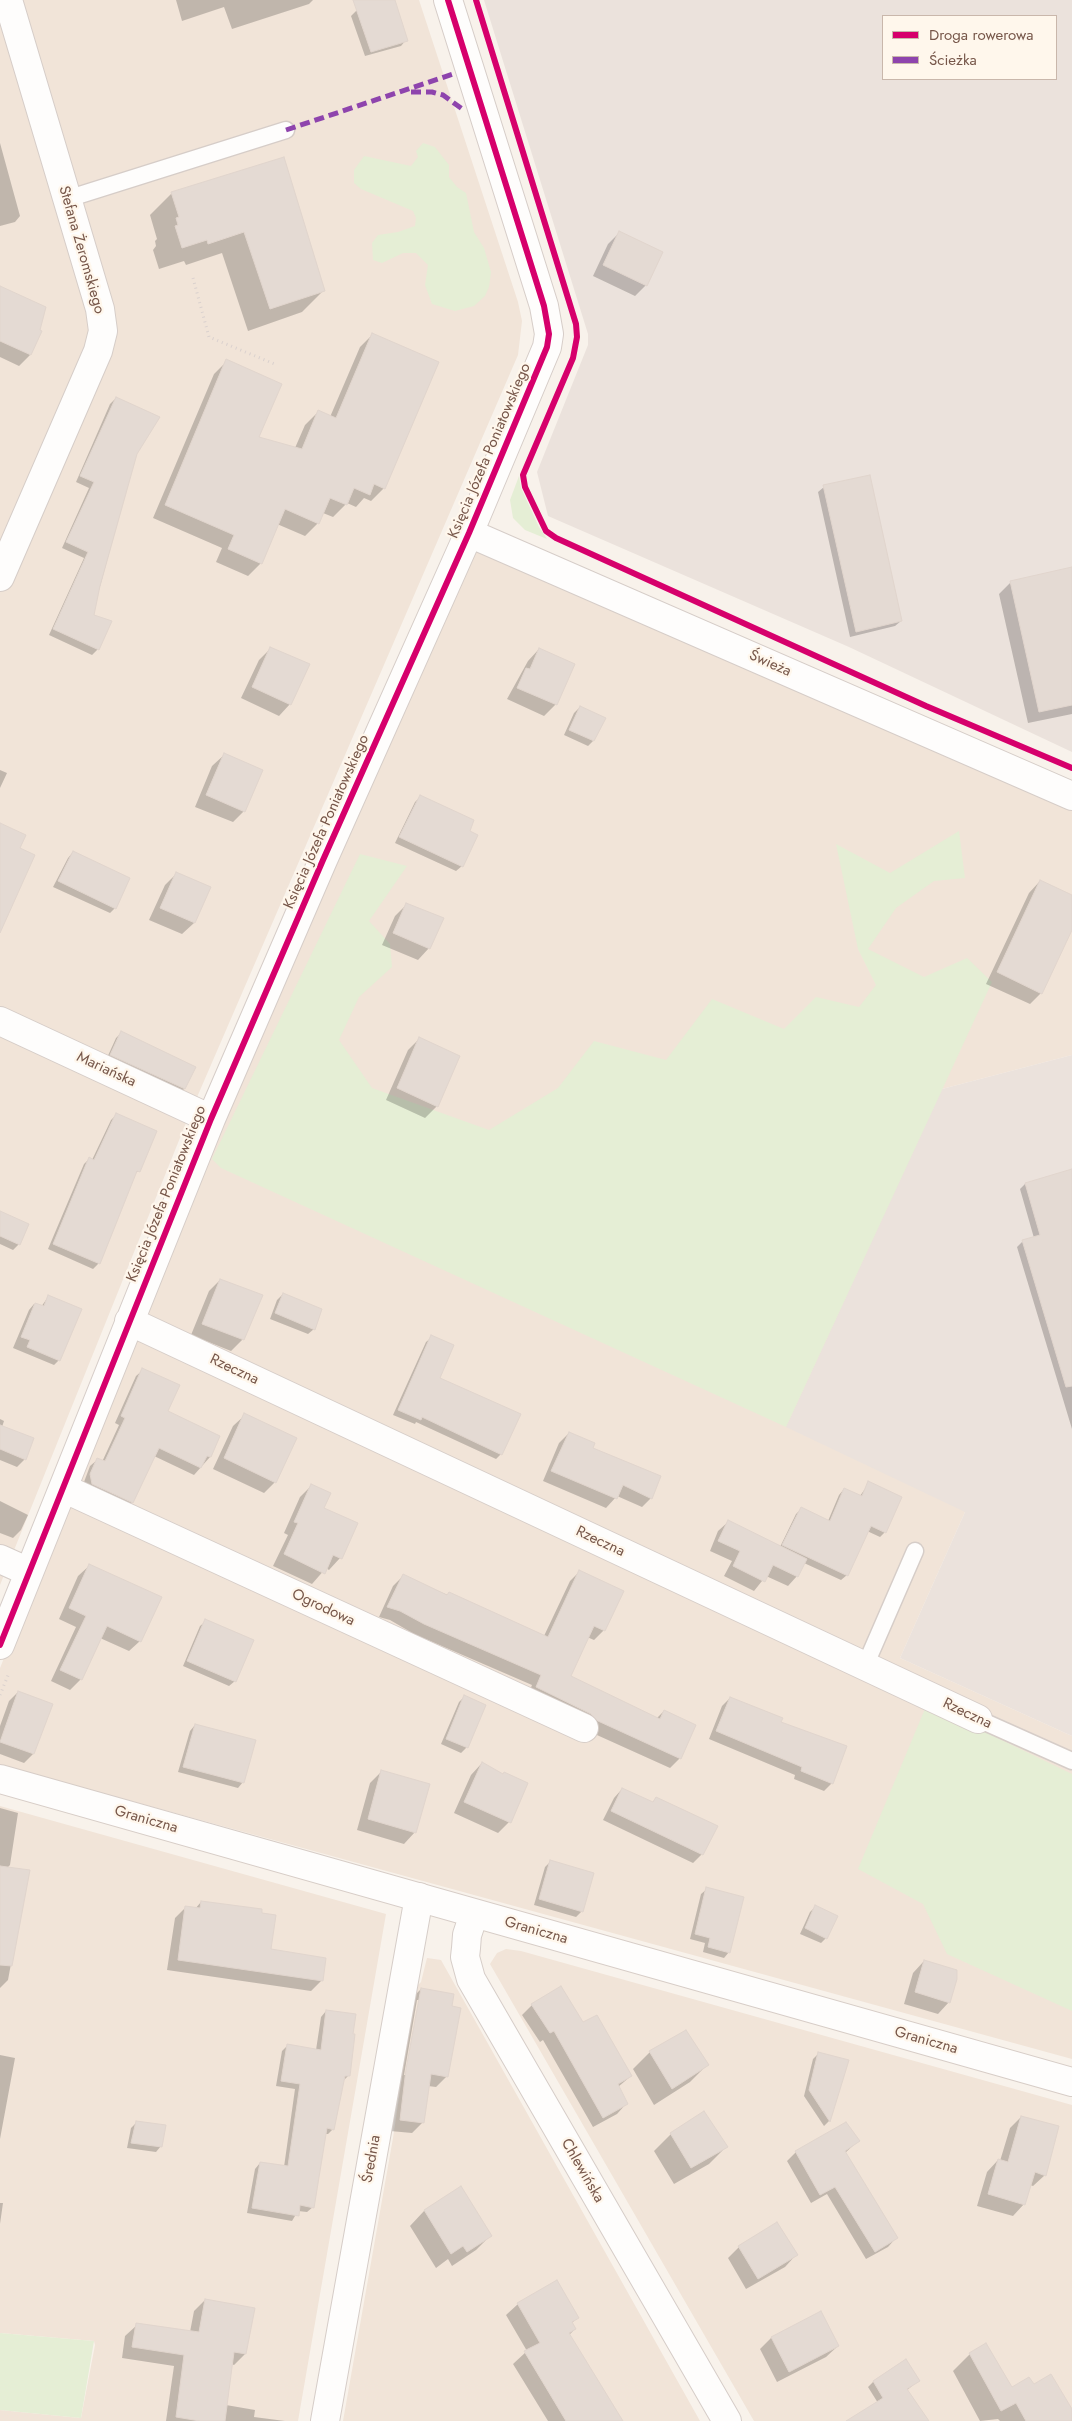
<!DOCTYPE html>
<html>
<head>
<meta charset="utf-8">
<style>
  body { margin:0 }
  #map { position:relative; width:1072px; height:2421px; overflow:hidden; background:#f8f2eb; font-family:Jost,sans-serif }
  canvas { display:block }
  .legend { position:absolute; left:882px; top:15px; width:175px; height:65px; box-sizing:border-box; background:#fff7ec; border:1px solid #c9b7ab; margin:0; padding:6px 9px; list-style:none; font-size:15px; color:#77574a }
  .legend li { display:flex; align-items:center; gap:10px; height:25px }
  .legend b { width:25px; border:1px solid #c9b7ab }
</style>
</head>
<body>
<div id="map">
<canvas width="1072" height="2421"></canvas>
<ul class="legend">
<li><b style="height:6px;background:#d6006c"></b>Droga rowerowa</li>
<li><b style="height:6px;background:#8e44ad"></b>Ścieżka</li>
</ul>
</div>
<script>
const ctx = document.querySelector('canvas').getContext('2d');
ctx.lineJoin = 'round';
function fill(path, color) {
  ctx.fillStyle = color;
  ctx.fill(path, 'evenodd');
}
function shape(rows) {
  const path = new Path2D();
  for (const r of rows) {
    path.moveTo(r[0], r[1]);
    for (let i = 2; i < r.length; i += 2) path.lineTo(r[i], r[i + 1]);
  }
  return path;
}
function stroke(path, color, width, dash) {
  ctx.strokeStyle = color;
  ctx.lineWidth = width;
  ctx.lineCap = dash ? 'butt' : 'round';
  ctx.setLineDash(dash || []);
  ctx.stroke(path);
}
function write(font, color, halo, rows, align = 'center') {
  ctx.font = font + ' Jost,sans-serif';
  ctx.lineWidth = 4.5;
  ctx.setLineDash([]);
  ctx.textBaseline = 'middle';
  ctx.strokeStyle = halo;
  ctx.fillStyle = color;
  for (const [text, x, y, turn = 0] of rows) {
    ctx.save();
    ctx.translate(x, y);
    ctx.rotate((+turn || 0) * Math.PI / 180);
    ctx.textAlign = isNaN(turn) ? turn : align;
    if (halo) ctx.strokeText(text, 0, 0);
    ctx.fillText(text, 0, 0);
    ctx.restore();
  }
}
const residential = shape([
  [0,0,419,0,518,302,522,321,518,355,188,1118,0,1585],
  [473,544,1072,804,1072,1055,942,1089,965,1512,900,1658,1072,1736,1072,2059,0,1765,0,1668,219,1126],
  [0,1806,386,1914,298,2421,0,2421,0,2410,81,2418,95,2345,94,2341,0,2333],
  [506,1949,521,1951,1072,2105,1072,2421,754,2421,490,1964,497,1953],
  [427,1958,441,1960,700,2421,343,2421,393,2138,404,2063,400,2061,414,1989,421,1982]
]);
const industrial = shape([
  [484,0,1072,0,1072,752,849,647,548,516,537,472,588,345,588,334],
  [883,16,1056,16,1056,79,883,79],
  [1072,1055,1072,1736,900,1658,965,1512,786,1427,942,1089]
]);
const green = shape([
  [423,143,435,147,449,165,449,177,457,187,466,193,474,232,484,248,491,272,489,287,485,296,474,306,455,311,432,304,425,285,428,265,416,253,403,253,382,263,373,260,372,243,378,235,398,232,415,226,416,218,413,211,361,189,354,183,354,170,364,156,411,166,418,157,416,151],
  [519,476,521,488,539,527,547,539,525,530,513,518,510,500],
  [959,831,965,878,934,881,896,908,868,949,924,977,967,958,992,982,786,1427,221,1168,212,1159,360,854,407,866,369,921,390,944,392,967,359,997,339,1040,372,1088,489,1130,558,1088,594,1041,666,1060,712,999,784,1029,816,997,859,1007,876,985,858,949,836,844,890,873],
  [927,1704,1072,1774,1072,2011,947,1954,923,1904,858,1869],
  [0,2333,94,2341,81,2418,0,2410]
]);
const shadow = shape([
  [176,0,313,0,309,4,232,29,224,7,182,21],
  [393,0,406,40,401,46,365,56,351,16,357,10],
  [0,143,20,216,15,222,0,226],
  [283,158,324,290,302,312,248,331,222,253,186,265,184,261,159,269,153,250,156,246,155,241,157,239,150,215,172,193],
  [619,233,646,285,635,296,593,276,608,244],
  [0,287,30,355,19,366,0,357],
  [373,334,384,488,371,501,364,498,356,507,347,503,333,517,323,513,318,523,305,536,277,524,261,563,248,576,216,562,222,548,153,518,214,374,227,361,257,438,295,448,305,425,318,412,330,417,360,347],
  [116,398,136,454,92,616,98,649,92,655,49,635,84,558,62,548,89,488,76,482,110,404],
  [824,487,901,621,895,626,850,637,818,492],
  [1072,569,1072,714,1028,723,999,594,1011,582],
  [271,648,290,704,279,716,241,698,259,660],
  [539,649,556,704,544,716,507,699,528,661],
  [580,707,593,741,588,746,564,735,574,713],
  [224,755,244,811,233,822,195,807,212,766],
  [0,770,7,773,0,788],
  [420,797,468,831,462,866,456,871,395,843,415,802],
  [73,852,115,908,110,913,53,887,68,858],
  [176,874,210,888,194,923,182,934,149,920,165,885],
  [1040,881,1072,896,1072,927,1041,993,1030,1004,986,984,1029,893],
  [407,904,429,948,418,960,382,945,395,916],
  [121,1033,194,1067,184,1089,179,1094,106,1060,116,1038],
  [420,1038,437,1106,425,1118,386,1100,408,1050],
  [117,1114,138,1171,134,1175,98,1264,93,1269,48,1249,84,1164,89,1159,92,1160,111,1120],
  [1072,1170,1072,1429,1017,1247,1023,1241,1034,1238,1020,1189,1025,1184],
  [0,1213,19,1244,13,1250,0,1244],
  [220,1280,243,1339,231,1351,191,1335,209,1291],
  [283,1294,314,1329,308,1334,270,1319,277,1300],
  [48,1297,59,1360,54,1365,13,1348,29,1310,34,1304,41,1307],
  [432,1337,438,1378,501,1454,496,1459,416,1422,415,1424,393,1415,426,1342],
  [143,1370,167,1412,210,1457,194,1475,154,1456,132,1502,125,1509,86,1491,84,1482,90,1466,97,1460,102,1462,119,1425,115,1423,136,1376],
  [245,1415,275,1482,264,1493,213,1469,233,1426],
  [0,1419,4,1421,2,1427,25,1459,17,1467,0,1460],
  [569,1433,591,1449,651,1498,642,1507,617,1496,606,1508,543,1481,559,1443],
  [869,1483,885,1532,880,1537,867,1531,847,1575,841,1580,804,1563,797,1576,788,1586,766,1576,754,1591,724,1576,732,1561,710,1551,718,1531,728,1522,780,1547,796,1514,801,1509,828,1521,839,1495,844,1489,860,1496],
  [312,1485,340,1558,329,1570,326,1568,312,1584,273,1566,288,1535,284,1533,300,1497],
  [0,1501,28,1515,21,1530,13,1538,0,1533],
  [89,1566,140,1641,129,1651,100,1638,81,1679,70,1690,51,1681,76,1627,59,1619,78,1576],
  [580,1571,604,1630,594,1640,587,1637,569,1677,656,1719,664,1711,680,1758,670,1768,588,1731,527,1697,532,1685,414,1634,390,1620,379,1617,393,1586,403,1576,544,1636,570,1581],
  [206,1621,235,1681,229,1686,183,1666,200,1626],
  [18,1692,51,1704,33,1754,24,1763,0,1754,0,1726,9,1701],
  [464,1697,484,1706,466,1748,461,1753,441,1744,459,1702],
  [730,1698,779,1723,832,1783,824,1791,794,1779,795,1775,709,1739,722,1706],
  [195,1725,243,1782,238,1788,178,1772,190,1731],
  [482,1763,509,1822,498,1833,454,1813,471,1775],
  [381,1772,415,1832,404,1844,357,1830,370,1783],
  [622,1789,652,1803,656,1798,702,1854,693,1863,603,1820,614,1798],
  [0,1808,18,1813,10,1865,0,1875],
  [550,1862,582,1911,576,1917,534,1905,545,1867],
  [707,1889,729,1952,724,1958,703,1952,705,1943,690,1939,701,1894],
  [0,1902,22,1904,8,1980,0,1988],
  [201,1902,270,1950,322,1980,311,1991,167,1970,175,1918,186,1907,195,1909],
  [815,1907,826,1938,821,1943,800,1934,810,1912],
  [924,1961,949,2002,938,2014,904,2004,913,1973],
  [421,1989,447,2076,436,2087,428,2086,423,2122,412,2133,390,2131,410,2000],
  [417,2000,420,2000,406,2075,404,2075],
  [532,2005,582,2024,631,2076,618,2087,626,2104,617,2114,593,2127,543,2040,540,2042,522,2015],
  [326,2011,348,2076,342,2082,333,2129,328,2134,325,2134,313,2207,307,2212,298,2211,292,2221,247,2213,255,2169,260,2163,284,2167,295,2089,276,2086,282,2051,287,2046,316,2050,321,2017],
  [650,2052,707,2065,690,2082,654,2105,633,2069],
  [818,2054,847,2061,829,2121,824,2126,804,2096,813,2059],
  [0,2055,15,2058,0,2139],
  [704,2113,726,2147,709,2164,674,2184,654,2151,671,2134],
  [1021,2117,1045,2175,1033,2186,1030,2185,1024,2204,1013,2216,977,2206,987,2172,998,2160,1000,2161,1010,2128],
  [137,2122,161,2146,156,2152,127,2148,131,2128],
  [858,2141,845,2153,896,2238,888,2247,866,2259,827,2194,811,2203,787,2161,796,2152],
  [461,2188,490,2236,476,2250,452,2266,448,2259,436,2268,410,2226,424,2211],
  [0,2203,3,2203,0,2224],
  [739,2247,796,2255,785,2267,746,2289,728,2258],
  [205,2300,245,2354,234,2365,231,2364,226,2405,255,2410,254,2417,285,2421,166,2421,174,2366,122,2358,125,2336,137,2325,190,2332,194,2311],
  [518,2304,577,2318,572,2323,575,2329,569,2335,622,2421,548,2421,513,2364,527,2351,506,2315],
  [771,2338,838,2346,826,2357,777,2382,760,2349],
  [970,2354,1012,2389,1033,2386,1072,2412,1072,2418,1069,2421,1000,2421,998,2419,980,2421,953,2371],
  [918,2381,906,2391,922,2421,883,2421,878,2403,868,2387,873,2382]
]);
const building = shape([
  [353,0,395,0,408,41,371,52,353,0],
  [284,157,325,291,270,309,244,232,208,244,207,240,182,248,175,226,178,225,176,218,179,217,171,192,284,157],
  [619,231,663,252,647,286,603,265,619,231],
  [0,286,46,307,40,330,42,331,31,355,0,341,0,286],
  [372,333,439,362,385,489,374,484,370,495,354,488,347,505,330,498,319,524,285,509,262,564,228,549,234,535,165,505,226,359,282,384,259,437,302,449,318,410,336,418,372,333],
  [116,397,160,417,137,454,100,586,94,615,112,621,99,650,53,629,88,552,66,542,94,482,80,476,116,397],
  [870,475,902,621,856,632,823,485,870,475],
  [1072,567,1072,705,1039,712,1010,581,1072,567],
  [270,647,310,664,291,705,252,687,270,647],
  [539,648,575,664,557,705,517,688,526,668,530,669,539,648],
  [580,706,606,718,594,741,569,730,580,706],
  [224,753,263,770,245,812,206,795,224,753],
  [420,795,474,820,470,831,478,835,463,867,399,837,420,795],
  [0,823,26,835,20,848,35,855,0,933,0,823],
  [73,851,130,878,116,909,58,881,73,851],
  [176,872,211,887,195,923,160,908,176,872],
  [1040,880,1072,895,1072,930,1042,994,997,972,1040,880],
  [406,903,444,918,430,949,393,933,406,903],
  [121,1031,196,1067,185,1089,110,1055,121,1031],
  [419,1037,460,1056,438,1107,397,1088,419,1037],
  [116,1113,157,1131,140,1172,137,1171,100,1264,53,1244,89,1157,94,1160,116,1113],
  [1072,1169,1072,1386,1066,1387,1022,1240,1040,1235,1025,1183,1072,1169],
  [0,1211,29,1224,20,1245,0,1236,0,1211],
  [220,1279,263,1295,244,1340,202,1324,220,1279],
  [283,1293,322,1309,315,1330,275,1313,283,1293],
  [48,1295,82,1309,60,1361,27,1347,30,1340,21,1337,35,1303,44,1306,48,1295],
  [431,1335,454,1345,440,1378,521,1414,502,1455,422,1417,421,1420,398,1410,431,1335],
  [142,1368,180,1385,168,1411,220,1436,211,1457,207,1456,201,1468,159,1448,133,1503,92,1484,90,1474,97,1458,105,1461,125,1418,121,1416,142,1368],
  [244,1413,297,1438,276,1483,224,1458,244,1413],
  [0,1425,34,1438,26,1460,0,1449,0,1425],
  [569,1432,595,1443,593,1448,661,1476,652,1499,623,1485,617,1499,551,1471,569,1432],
  [868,1481,902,1497,886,1533,871,1526,848,1576,782,1545,801,1507,830,1521,844,1488,862,1496,868,1481],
  [311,1484,331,1493,324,1508,358,1523,342,1559,333,1555,325,1574,284,1554,298,1523,294,1522,311,1484],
  [728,1520,807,1559,798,1577,773,1565,765,1582,733,1566,740,1551,718,1541,728,1520],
  [89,1564,162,1597,141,1642,107,1626,82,1680,60,1670,86,1616,69,1608,89,1564],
  [579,1570,624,1591,605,1631,594,1626,571,1676,660,1719,664,1710,696,1725,681,1759,598,1721,591,1714,536,1687,541,1675,424,1624,400,1611,387,1607,403,1574,447,1595,449,1592,548,1637,579,1570],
  [205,1619,254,1640,236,1682,187,1661,205,1619],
  [18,1691,53,1704,34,1754,0,1742,18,1691],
  [464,1695,486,1705,468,1748,446,1739,464,1695],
  [730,1697,783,1718,781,1722,847,1746,833,1784,801,1771,802,1767,716,1731,730,1697],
  [195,1724,256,1740,244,1783,183,1767,195,1724],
  [482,1762,503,1774,504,1772,528,1783,511,1823,464,1802,482,1762],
  [381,1770,430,1784,416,1833,368,1819,381,1770],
  [622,1788,653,1802,656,1797,718,1826,703,1855,611,1811,622,1788],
  [550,1860,594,1873,583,1912,539,1899,550,1860],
  [0,1866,30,1870,12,1966,0,1965,0,1866],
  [706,1887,744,1897,730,1953,708,1947,710,1938,695,1934,706,1887],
  [201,1901,262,1909,262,1913,276,1915,271,1949,326,1958,323,1981,178,1960,185,1906,200,1908,201,1901],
  [815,1905,838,1916,827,1939,805,1928,815,1905],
  [924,1960,957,1970,957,1979,950,2003,915,1992,924,1960],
  [561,1986,583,2022,597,2015,632,2076,618,2084,628,2104,603,2118,554,2031,550,2033,531,2004,561,1986],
  [421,1988,454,1994,452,2006,461,2008,448,2077,431,2074,424,2123,400,2120,406,2069,421,1988],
  [326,2010,356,2014,353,2034,355,2034,350,2076,345,2076,334,2130,327,2128,314,2208,300,2205,299,2216,252,2208,260,2162,288,2166,300,2084,281,2081,287,2044,321,2050,326,2010],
  [686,2030,709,2065,672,2089,649,2051,686,2030],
  [818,2052,849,2060,830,2122,809,2090,818,2052],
  [704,2111,728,2147,691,2168,670,2133,704,2111],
  [1021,2116,1059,2126,1046,2176,1035,2172,1025,2205,988,2194,998,2159,1008,2162,1021,2116],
  [136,2121,166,2125,162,2147,131,2143,136,2121],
  [846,2122,860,2141,845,2151,898,2238,875,2252,835,2187,820,2195,795,2151,846,2122],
  [461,2186,492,2236,467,2252,463,2246,451,2254,424,2210,461,2186],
  [777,2222,798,2255,758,2279,738,2246,777,2222],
  [557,2280,579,2318,572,2322,576,2329,569,2333,623,2421,566,2421,524,2351,540,2343,517,2303,557,2280],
  [205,2299,255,2308,246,2354,234,2352,225,2421,200,2421,176,2417,184,2355,132,2347,136,2323,199,2332,205,2299],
  [821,2311,839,2346,789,2372,771,2337,821,2311],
  [986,2343,1012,2387,1029,2377,1034,2384,1051,2374,1072,2409,1072,2421,1026,2421,1016,2403,1001,2411,969,2353,986,2343],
  [906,2359,920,2381,907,2389,929,2421,846,2421,883,2398,873,2381,906,2359]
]);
const path = shape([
  [193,278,209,337,277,365],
  [0,1695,9,1673]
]);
const lane = shape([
  [67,199,286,130],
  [865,1666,915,1551],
  [978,1719,1072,1761]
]);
const street = shape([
  [469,533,1072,796],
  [0,577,98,351,103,331,100,309,8,0],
  [0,1021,211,1119],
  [129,1321,978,1719],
  [63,1488,584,1728],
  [0,1559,29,1572],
  [0,1645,211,1119,323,860,469,533,547,347,549,334,544,306,448,0],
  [474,1914,467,1935,466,1948,465,1957,471,1979,727,2421],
  [325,2421,419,1897]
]);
const secondary = shape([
  [0,1779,1072,2082]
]);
const quiet = shape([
  [411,92,432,92,443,95,465,111],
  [286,130,453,74]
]);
const cycleway = shape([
  [476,0,576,324,577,337,573,358,523,475,525,487,546,531,556,538,926,706,1072,768],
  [0,1645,211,1119,323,860,469,533,547,347,549,334,544,306,448,0]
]);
const streetNames = [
  ["Stefana Żeromskiego",81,250,74],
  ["Księcia Józefa Poniatowskiego",490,451,-67],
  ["Świeża",770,664,24],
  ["Księcia Józefa Poniatowskiego",327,822,-66],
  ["Mariańska",106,1070,25],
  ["Księcia Józefa Poniatowskiego",167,1194,-68],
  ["Rzeczna",234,1370,25],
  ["Rzeczna",600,1542,25],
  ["Ogrodowa",323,1608,25],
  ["Rzeczna",967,1714,25],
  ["Graniczna",146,1820,16],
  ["Graniczna",536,1931,16],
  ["Graniczna",926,2041,16],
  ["Średnia",372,2159,-80],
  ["Chlewińska",582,2171,60]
];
fill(residential, '#f1e4d8');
fill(industrial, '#ebe2dc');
fill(green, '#e5eed5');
fill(shadow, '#0003');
fill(building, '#e4dad3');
stroke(building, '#e1d5cd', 1);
stroke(lane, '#d6cdc8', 19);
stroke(street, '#d6cdc8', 30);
stroke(secondary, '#d7cdc7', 30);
stroke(path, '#dad1ce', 3, [1, 4]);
stroke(lane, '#fefdfc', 16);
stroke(street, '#fefdfc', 28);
stroke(secondary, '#fefdfc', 28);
stroke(quiet, '#8e44ad', 5, [10, 5]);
stroke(cycleway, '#d6006c', 6);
write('15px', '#77574a', '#fff7ec', streetNames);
</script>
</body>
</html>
